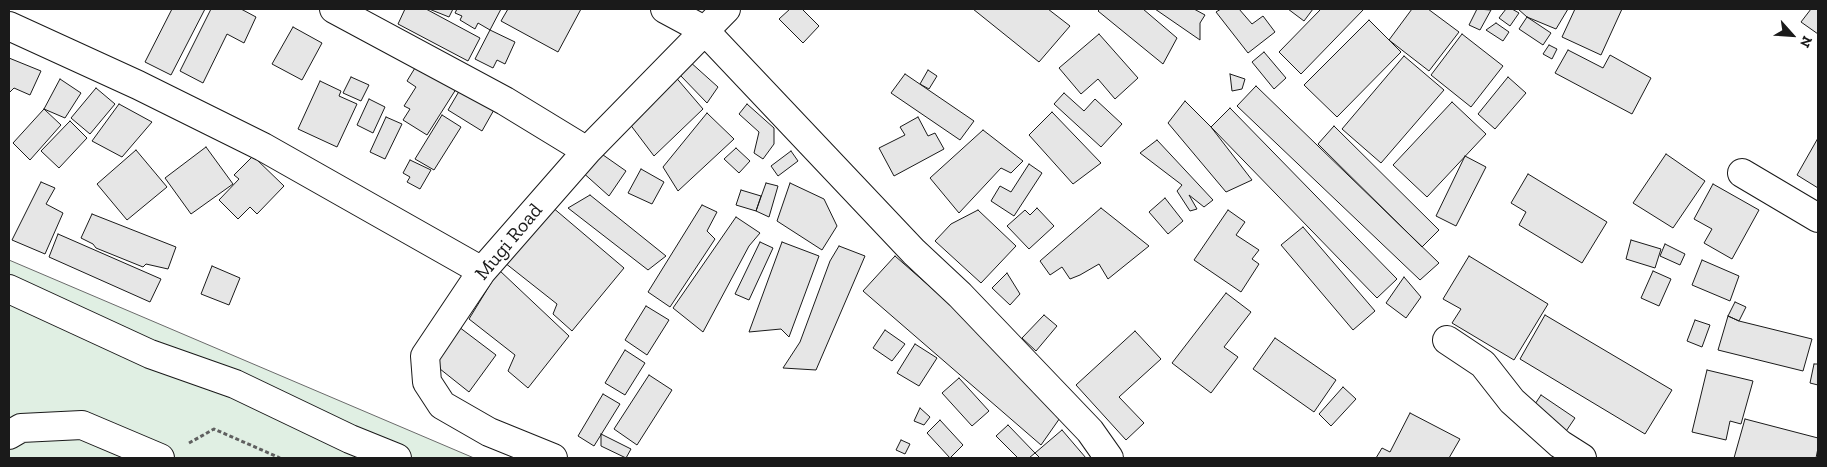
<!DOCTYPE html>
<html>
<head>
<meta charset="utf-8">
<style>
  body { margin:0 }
  #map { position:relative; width:1827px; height:467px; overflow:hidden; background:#fff; font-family:"Zilla Slab",serif }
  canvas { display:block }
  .frame { position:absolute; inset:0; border:10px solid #1a1a1a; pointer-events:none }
  .north { position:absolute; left:1767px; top:10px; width:50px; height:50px; -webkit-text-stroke:4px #fff; paint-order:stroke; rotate:116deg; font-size:14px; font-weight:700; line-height:20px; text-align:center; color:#1a1a1a }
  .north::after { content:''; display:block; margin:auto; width:18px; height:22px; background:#1a1a1a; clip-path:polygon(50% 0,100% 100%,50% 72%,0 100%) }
</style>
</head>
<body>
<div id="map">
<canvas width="1827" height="467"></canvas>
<div class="frame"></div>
<div class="north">N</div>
</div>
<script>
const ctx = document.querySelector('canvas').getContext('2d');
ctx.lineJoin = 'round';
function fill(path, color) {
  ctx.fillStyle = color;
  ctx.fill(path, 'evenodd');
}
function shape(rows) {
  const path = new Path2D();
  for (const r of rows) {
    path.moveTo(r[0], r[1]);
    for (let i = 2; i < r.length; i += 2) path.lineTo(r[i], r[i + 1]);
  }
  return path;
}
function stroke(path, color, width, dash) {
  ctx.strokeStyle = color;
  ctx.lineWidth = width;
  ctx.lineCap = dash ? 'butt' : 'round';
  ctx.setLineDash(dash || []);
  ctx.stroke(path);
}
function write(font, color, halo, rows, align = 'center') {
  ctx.font = font + ' "Zilla Slab",serif';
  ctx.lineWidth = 4;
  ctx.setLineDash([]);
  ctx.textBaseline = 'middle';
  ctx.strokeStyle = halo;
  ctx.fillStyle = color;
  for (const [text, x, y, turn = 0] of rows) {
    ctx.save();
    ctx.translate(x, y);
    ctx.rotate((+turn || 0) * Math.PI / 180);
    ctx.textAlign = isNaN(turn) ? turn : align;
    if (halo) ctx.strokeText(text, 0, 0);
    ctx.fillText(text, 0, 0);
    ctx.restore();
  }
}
const green = shape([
  [9,260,474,458,9,458,9,260]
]);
const building = shape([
  [172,9,205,9,171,75,145,62,172,9],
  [211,9,241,9,256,17,244,43,227,34,203,83,180,71,211,9],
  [405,9,426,9,480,38,468,61,398,24,405,9],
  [429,9,453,9,449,17,429,9],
  [457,9,501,9,490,30,478,23,475,29,460,20,462,16,455,13,457,9],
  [508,9,581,9,558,52,501,21,508,9],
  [790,9,802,9,819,26,803,43,779,19,790,9],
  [973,9,1048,9,1070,26,1039,62,973,9],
  [1100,9,1143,9,1177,38,1163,64,1098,11,1100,9],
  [1155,9,1194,9,1205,15,1200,23,1200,40,1155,9],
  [1221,9,1239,9,1252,24,1263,16,1275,32,1248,53,1216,12,1221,9],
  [1288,9,1313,9,1304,21,1288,9],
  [1321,9,1364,9,1301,74,1279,52,1321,9],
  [1412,9,1428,9,1459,32,1429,71,1389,40,1412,9],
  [1477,9,1491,10,1480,30,1469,25,1477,9],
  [1506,9,1512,9,1519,13,1510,26,1499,18,1506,9],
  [1518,9,1568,9,1556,29,1527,17,1518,9],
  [1575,9,1622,9,1601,55,1562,37,1575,9],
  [1811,9,1818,9,1818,34,1801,22,1811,9],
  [1527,17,1551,33,1543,45,1519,29,1527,17],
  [1369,20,1401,52,1337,117,1304,85,1369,20],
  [1496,23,1509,32,1503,41,1486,30,1496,23],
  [293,27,322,43,302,80,272,64,293,27],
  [490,30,515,42,505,64,497,60,493,68,475,59,490,30],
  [1099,34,1138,78,1115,99,1098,79,1081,94,1059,68,1099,34],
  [1462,34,1503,66,1471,107,1431,75,1462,34],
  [1549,45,1557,49,1552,59,1543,54,1549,45],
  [1568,50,1603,68,1610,55,1651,78,1632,114,1555,73,1568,50],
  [1264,52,1286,78,1274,89,1252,62,1264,52],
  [1404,56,1444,90,1381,163,1342,129,1404,56],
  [9,58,41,71,30,95,14,88,9,93,9,58],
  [689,61,718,87,707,103,680,75,689,61],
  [418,63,458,86,427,135,403,120,410,109,404,106,416,87,407,81,418,63],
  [928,70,937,76,929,89,920,84,928,70],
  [673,74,703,109,654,156,623,115,673,74],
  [905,74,974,121,960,140,891,93,905,74],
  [1230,74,1245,79,1242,89,1232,91,1230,74],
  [351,77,369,85,361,101,343,93,351,77],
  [1508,77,1526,93,1495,129,1478,114,1508,77],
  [60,79,81,93,65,118,44,109,60,79],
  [320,81,341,91,339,96,357,104,337,147,298,129,320,81],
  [1256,86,1439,263,1420,280,1237,106,1256,86],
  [96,88,115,104,90,134,71,118,96,88],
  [461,88,495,108,482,131,448,110,461,88],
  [1064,93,1084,111,1095,99,1122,124,1101,147,1054,104,1064,93],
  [369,99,385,107,373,133,357,125,369,99],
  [1185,101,1211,127,1252,180,1226,192,1168,123,1185,101],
  [1452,102,1486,134,1427,197,1393,165,1452,102],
  [119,104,152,122,122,157,92,141,119,104],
  [747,104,774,128,774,144,763,159,754,153,759,132,739,114,747,104],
  [1230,108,1397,279,1377,298,1211,127,1230,108],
  [44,109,61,125,30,160,13,143,44,109],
  [1052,112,1101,163,1073,184,1029,135,1052,112],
  [707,113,734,139,678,191,663,167,707,113],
  [442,115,461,127,434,170,415,159,442,115],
  [386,117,402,124,385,159,370,152,386,117],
  [918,117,928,136,935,133,944,149,894,176,879,148,905,135,900,127,918,117],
  [70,121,87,138,59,168,41,151,70,121],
  [1334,126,1439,230,1422,247,1318,144,1334,126],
  [983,130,1023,161,1011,173,1001,168,959,213,930,178,983,130],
  [1818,138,1818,188,1797,175,1818,138],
  [1157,140,1213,200,1204,207,1189,195,1197,209,1190,211,1177,191,1182,185,1140,153,1157,140],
  [206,147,233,184,191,214,165,178,206,147],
  [736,148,750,161,739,173,724,159,736,148],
  [136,150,167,187,127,220,97,184,136,150],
  [596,150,626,171,609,196,580,170,596,150],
  [791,151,798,161,778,176,771,166,791,151],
  [1666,154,1705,181,1673,228,1633,203,1666,154],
  [253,156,284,186,257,214,250,207,238,219,219,200,239,179,234,175,253,156],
  [1465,156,1486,167,1456,226,1436,216,1465,156],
  [410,160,431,170,420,189,407,182,410,177,403,173,410,160],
  [1029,164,1042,173,1014,216,991,201,1000,186,1011,192,1029,164],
  [641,169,664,182,652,204,628,193,641,169],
  [1528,174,1607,222,1582,263,1519,225,1526,212,1511,203,1528,174],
  [41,182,55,188,46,204,63,213,45,254,12,240,41,182],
  [766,183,778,186,769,217,756,211,766,183],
  [790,183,824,199,837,226,822,250,777,221,790,183],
  [1713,184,1759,210,1732,259,1704,243,1712,229,1694,219,1713,184],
  [741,190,761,196,756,211,736,205,741,190],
  [590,195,666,256,648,270,568,208,590,195],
  [1165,198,1183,221,1168,234,1149,212,1165,198],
  [545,201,624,268,572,331,553,314,557,304,500,259,545,201],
  [702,205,717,212,707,231,715,239,670,307,648,292,702,205],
  [1037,208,1054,226,1029,249,1007,226,1025,210,1030,215,1037,208],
  [1101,208,1149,246,1108,279,1099,264,1080,275,1070,279,1062,267,1050,275,1040,261,1101,208],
  [978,210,1016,246,981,283,935,241,951,224,978,210],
  [1228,210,1245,222,1236,235,1259,250,1252,259,1259,264,1241,292,1194,260,1228,210],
  [92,214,176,247,168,269,146,264,143,267,96,248,93,244,81,238,92,214],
  [736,217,760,233,749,246,703,332,673,308,736,217],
  [1303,227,1375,311,1353,330,1281,245,1303,227],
  [58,234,161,279,150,302,49,257,58,234],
  [1631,240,1661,249,1655,268,1626,259,1631,240],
  [760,242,773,248,749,300,735,294,760,242],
  [782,242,819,256,789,337,781,329,749,332,782,242],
  [1665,244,1685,254,1680,265,1660,256,1665,244],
  [839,246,865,256,816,370,783,368,800,342,830,261,839,246],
  [895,256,984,334,1062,415,1041,445,863,291,895,256],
  [1469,256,1548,304,1514,360,1452,323,1461,309,1443,299,1469,256],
  [1702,260,1739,276,1730,301,1692,285,1702,260],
  [212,266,240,278,229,305,201,294,212,266],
  [499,270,569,336,528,388,508,371,515,355,469,319,499,270],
  [1653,271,1671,279,1659,306,1641,298,1653,271],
  [1007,273,1020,294,1010,305,992,288,1007,273],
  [1404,277,1421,297,1406,318,1386,303,1404,277],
  [1226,293,1251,312,1224,347,1238,357,1211,393,1172,363,1226,293],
  [1735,302,1746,307,1739,321,1728,316,1735,302],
  [646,306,669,320,647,355,625,340,646,306],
  [1044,315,1057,326,1036,351,1022,338,1044,315],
  [1545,315,1672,390,1645,434,1520,359,1545,315],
  [1728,316,1739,321,1812,339,1803,371,1718,350,1728,316],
  [1695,320,1710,325,1702,347,1687,341,1695,320],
  [459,327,496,355,469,392,430,361,459,327],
  [885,330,905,344,892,361,873,348,885,330],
  [1135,331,1161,359,1119,397,1144,423,1126,440,1076,385,1135,331],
  [1275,338,1336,380,1314,412,1253,369,1275,338],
  [915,344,937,358,919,386,897,373,915,344],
  [625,350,645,363,625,395,605,383,625,350],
  [1814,364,1818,364,1818,385,1810,383,1814,364],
  [1707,370,1753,381,1741,424,1730,421,1726,440,1692,432,1707,370],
  [649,375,672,390,637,445,614,429,649,375],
  [959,378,989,411,972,426,942,393,959,378],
  [1343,387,1356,399,1331,426,1319,414,1343,387],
  [603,394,620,404,594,446,578,436,603,394],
  [1541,395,1575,418,1556,446,1522,424,1541,395],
  [920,408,930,417,924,425,914,421,920,408],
  [1410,413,1460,439,1449,458,1376,458,1382,448,1390,452,1410,413],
  [1745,419,1818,438,1818,448,1816,458,1734,458,1745,419],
  [940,420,963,445,950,458,927,433,940,420],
  [1008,425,1035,453,1029,458,1018,458,996,436,1008,425],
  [1062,430,1086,458,1040,458,1035,453,1062,430],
  [601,434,631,449,626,458,601,446,601,434],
  [901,440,910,444,905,454,896,450,901,440]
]);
const path = shape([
  [189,443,214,429,280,458]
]);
const minor = shape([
  [334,9,505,101,587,151],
  [665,9,704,30,914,252,960,295,1090,431,1109,458],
  [9,26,138,85,263,147,482,271],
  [1742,173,1818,218],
  [9,289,150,354,235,384,350,439,397,458],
  [1447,340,1483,364,1512,401,1560,444,1582,458],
  [9,435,21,428,82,425,160,458],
  [553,458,489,432,442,405,427,382,425,356,482,271,587,151,726,9]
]);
const streetNames = [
  ["Mugi Road",509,242,-50]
];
fill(green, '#e0efe3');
stroke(green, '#6a6a6a', 1);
fill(building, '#e6e6e6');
stroke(building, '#1a1a1a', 1);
stroke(minor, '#1a1a1a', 30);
stroke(path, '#5f5f5f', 3, [4, 2.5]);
stroke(minor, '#fff', 28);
write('20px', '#1a1a1a', '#fff', streetNames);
</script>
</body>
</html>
